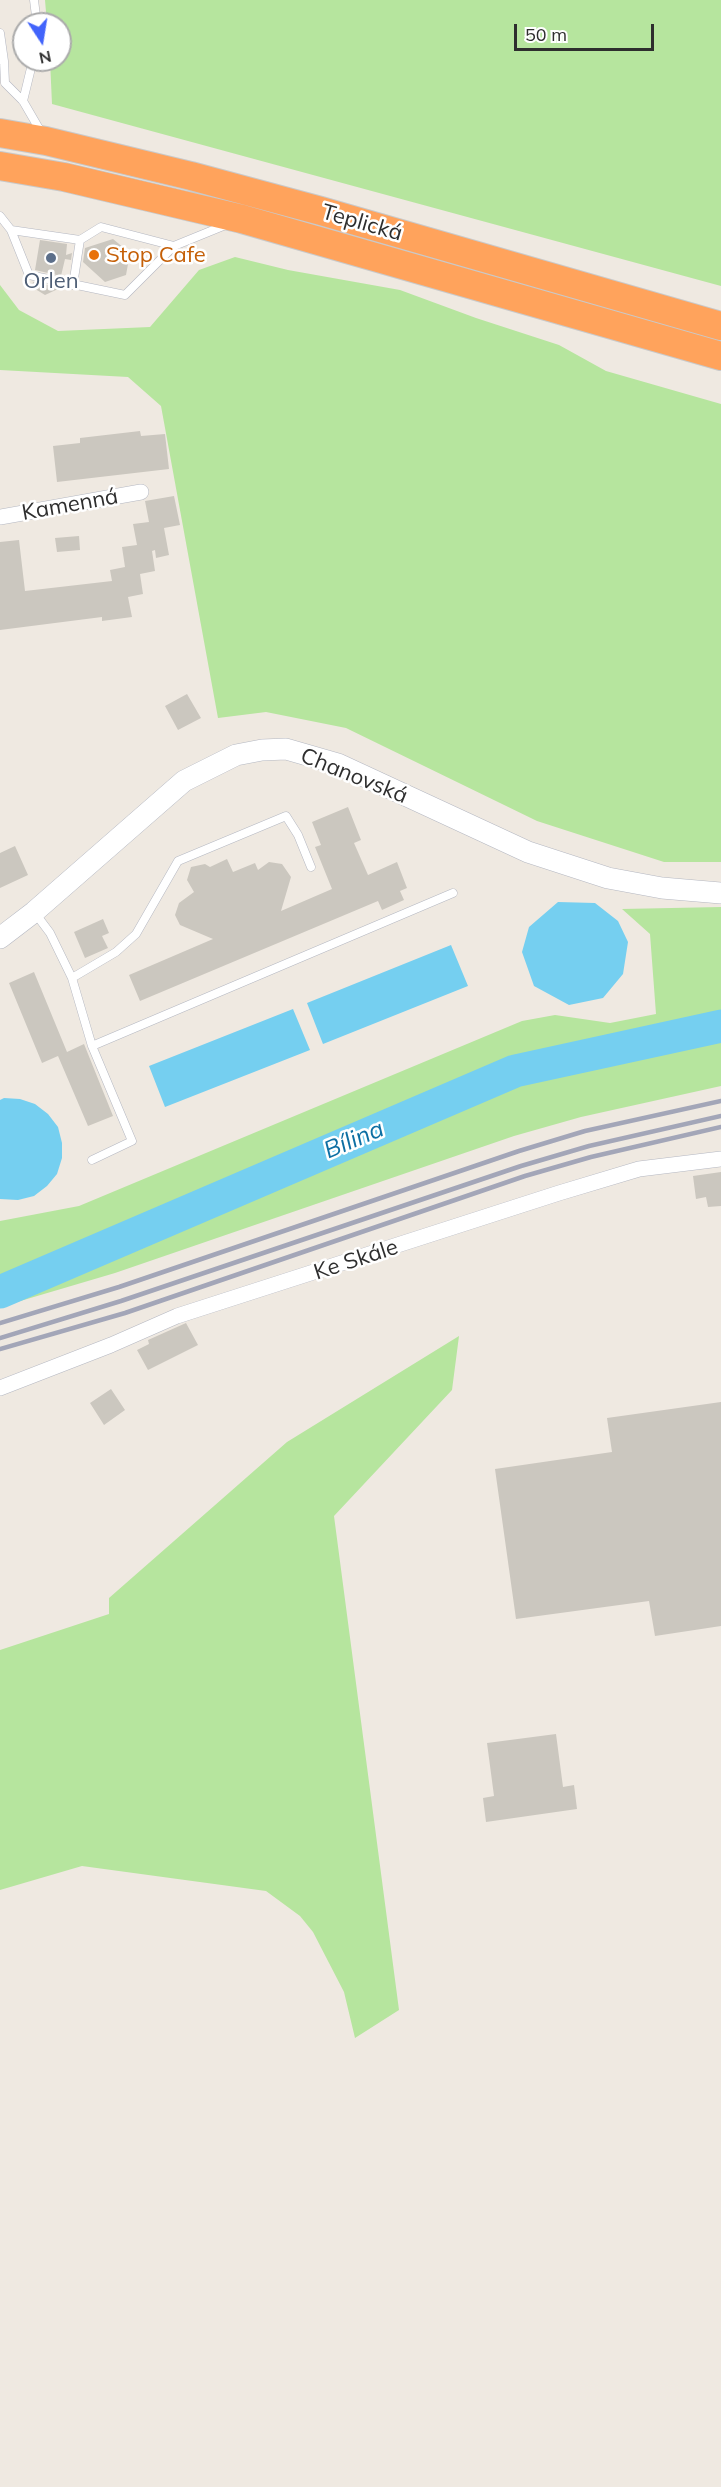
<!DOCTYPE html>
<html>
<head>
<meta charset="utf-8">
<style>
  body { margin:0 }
  #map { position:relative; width:721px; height:2487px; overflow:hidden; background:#efe9e1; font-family:Mulish,sans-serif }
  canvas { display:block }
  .north { position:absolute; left:12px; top:12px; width:60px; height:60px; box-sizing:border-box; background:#fff; border:2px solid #ababab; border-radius:50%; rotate:168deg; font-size:16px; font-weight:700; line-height:24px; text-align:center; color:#2e2e2e }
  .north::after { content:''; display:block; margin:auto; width:21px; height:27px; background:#4264fb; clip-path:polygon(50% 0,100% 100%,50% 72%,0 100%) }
  .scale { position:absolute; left:514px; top:24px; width:140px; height:27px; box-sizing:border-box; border:3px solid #2e2e2e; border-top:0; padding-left:8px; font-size:18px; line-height:21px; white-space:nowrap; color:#2e2e2e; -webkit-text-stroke:4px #fff; paint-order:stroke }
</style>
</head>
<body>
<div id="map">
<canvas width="721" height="2487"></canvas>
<div class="north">N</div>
<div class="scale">50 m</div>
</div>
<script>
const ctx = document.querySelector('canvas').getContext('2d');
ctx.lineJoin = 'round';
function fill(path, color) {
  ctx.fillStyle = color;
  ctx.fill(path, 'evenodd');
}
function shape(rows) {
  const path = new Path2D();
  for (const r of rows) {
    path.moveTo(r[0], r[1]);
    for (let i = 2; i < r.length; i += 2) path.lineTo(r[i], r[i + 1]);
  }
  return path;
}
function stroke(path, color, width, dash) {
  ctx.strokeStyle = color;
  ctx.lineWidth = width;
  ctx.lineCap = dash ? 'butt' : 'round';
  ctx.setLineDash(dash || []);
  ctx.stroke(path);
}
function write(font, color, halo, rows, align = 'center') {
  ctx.font = font + ' Mulish,sans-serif';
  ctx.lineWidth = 5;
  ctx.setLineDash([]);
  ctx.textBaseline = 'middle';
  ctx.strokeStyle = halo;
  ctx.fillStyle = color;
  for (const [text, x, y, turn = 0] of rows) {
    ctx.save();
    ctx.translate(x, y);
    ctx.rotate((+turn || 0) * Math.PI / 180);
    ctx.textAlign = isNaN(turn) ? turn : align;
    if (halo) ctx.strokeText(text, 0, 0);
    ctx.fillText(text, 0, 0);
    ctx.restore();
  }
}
const green = shape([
  [45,0,721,0,721,286,52,104,50,60,60,60,60,24,47,24],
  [235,257,288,270,400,290,476,318,559,345,606,371,721,404,721,862,664,862,537,821,346,728,266,712,218,718,161,406,128,377,0,370,0,285,19,310,58,331,150,327,199,270],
  [721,907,721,1086,581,1117,514,1136,115,1273,0,1307,0,1221,79,1206,522,1021,555,1015,610,1023,656,1014,650,934,622,909],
  [459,1336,452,1390,334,1516,399,2010,355,2038,344,1992,313,1932,300,1916,266,1891,82,1866,0,1890,0,1650,109,1614,109,1598,287,1442]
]);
const water = shape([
  [558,902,595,903,618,921,628,942,623,974,603,998,569,1005,534,986,522,952,529,927],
  [451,945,468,986,323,1044,307,1003],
  [293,1009,310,1050,165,1107,149,1066],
  [4,1098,20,1099,35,1104,48,1114,58,1127,62,1143,62,1158,57,1174,47,1186,34,1196,18,1200,0,1199,0,1100]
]);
const river = shape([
  [0,1292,515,1071,721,1026]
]);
const building = shape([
  [113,239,130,253,126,275,105,282,83,262,85,248],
  [40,240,67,244,66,255,72,253,71,260,65,259,61,276,35,270],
  [33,282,58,287,58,289,45,295,32,287],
  [140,431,141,436,165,434,169,469,57,482,53,446,80,443,80,438],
  [174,496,180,525,164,528,169,555,156,558,155,550,152,551,155,571,140,574,143,594,128,597,132,617,102,621,102,617,0,630,0,542,19,540,25,591,112,581,110,570,125,567,122,547,137,545,133,524,149,522,145,501],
  [79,536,80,550,57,552,55,538],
  [187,694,201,718,178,730,165,706],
  [348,807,361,840,354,843,368,875,397,862,407,888,400,891,404,900,382,910,378,901,140,1001,129,975,213,939,180,925,175,915,179,903,194,892,187,880,191,867,205,864,210,867,227,859,233,872,255,863,258,870,269,862,282,864,291,877,281,911,332,889,315,847,321,845,312,822],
  [15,846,28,875,0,888,0,853],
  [103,919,109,933,102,936,108,948,85,958,74,932],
  [34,972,67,1052,84,1044,113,1116,88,1126,58,1056,42,1063,9,983],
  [721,1172,721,1206,708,1207,706,1197,696,1199,693,1176],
  [186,1323,198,1345,148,1370,137,1350,149,1344,148,1340],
  [111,1389,125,1410,104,1425,90,1403],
  [721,1402,721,1626,655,1636,649,1601,516,1619,495,1469,612,1452,607,1418],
  [556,1734,563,1787,574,1785,577,1809,486,1822,483,1798,494,1796,487,1743]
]);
const lane = shape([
  [34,0,37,24],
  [0,33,4,61],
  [0,60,4,61,5,83,23,101,41,132],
  [23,101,33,60],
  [0,216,11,230,29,275,125,295,174,246,228,224],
  [11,230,80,240,101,227,174,246],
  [73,285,80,240],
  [35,913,50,933,72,978,92,1046,132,1141,92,1160],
  [72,978,116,952,136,934,178,861,286,816,298,835,311,867],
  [92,1046,453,893]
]);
const street = shape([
  [0,517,141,492],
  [0,1388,111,1345,177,1316,559,1193,639,1169,721,1159]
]);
const secondary = shape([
  [0,938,34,912,184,781,236,755,262,750,286,749,338,764,528,852,608,878,662,888,721,893]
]);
const highway = shape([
  [0,133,46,141,191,176,321,211,721,326],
  [0,166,64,177,242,219,721,356]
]);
const rail = shape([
  [0,1323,119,1287,519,1151,585,1131,721,1101],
  [0,1338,121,1301,521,1166,589,1146,721,1116],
  [0,1349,125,1313,525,1176,591,1157,721,1127]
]);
const markers = [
  [94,255,6,"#e8710a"],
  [51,258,6,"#5c6f8a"]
];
const streetNames = [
  ["Teplická",362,223,16],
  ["Kamenná",70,505,-10],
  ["Chanovská",354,776,22],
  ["Ke Skále",356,1260,-18]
];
const foodNames = [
  ["Stop Cafe",106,255]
];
const serviceNames = [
  ["Orlen",51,281]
];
const waterNames = [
  ["Bílina",354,1140,-23]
];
fill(green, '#b6e59e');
fill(water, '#75cff0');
stroke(river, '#75cff0', 33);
fill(building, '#cbc7bf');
stroke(lane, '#b4b7c1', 9);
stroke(street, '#b4b7c1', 16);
stroke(secondary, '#b4b7c1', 22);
stroke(highway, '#c9c9c9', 30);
stroke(lane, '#fff', 8);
stroke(street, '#fff', 15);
stroke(secondary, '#fff', 21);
stroke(highway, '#ffa35c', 28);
stroke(rail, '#a3a6b8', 4.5);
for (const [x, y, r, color] of markers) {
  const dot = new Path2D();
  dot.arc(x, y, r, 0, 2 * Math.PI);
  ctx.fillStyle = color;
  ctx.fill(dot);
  stroke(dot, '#fff', 2);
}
write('22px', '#2e2e2e', '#fff', streetNames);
write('22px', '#c56008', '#fff', foodNames, 'left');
write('22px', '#4e5e75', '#fff', serviceNames);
write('italic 24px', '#0d6fa3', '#fff', waterNames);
</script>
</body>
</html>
